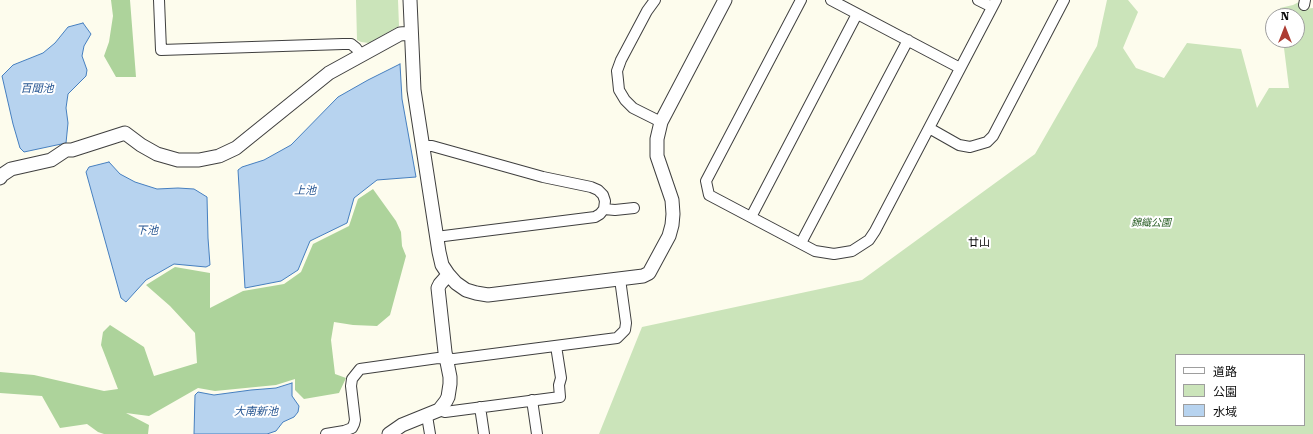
<!DOCTYPE html>
<html>
<head>
<meta charset="utf-8">
<style>
  body { margin:0 }
  #map { position:relative; width:1313px; height:434px; overflow:hidden; background:#fdfced; font-family:"Roboto Serif","Noto Sans JP",serif }
  canvas { display:block }
  .legend { position:absolute; left:1175px; top:354px; width:130px; height:72px; box-sizing:border-box; background:#fff; border:1px solid #9e9e9e; margin:0; padding:5px 7px; list-style:none; font-size:12px; color:#0c0c0c }
  .legend li { display:flex; align-items:center; gap:8px; height:20px }
  .legend b { width:20px; border:1px solid #9e9e9e }
  .north { position:absolute; left:1265px; top:8px; width:40px; height:40px; box-sizing:border-box; background:#fff; border:1px solid #9e9e9e; border-radius:50%; rotate:0deg; font-size:11px; font-weight:700; line-height:16px; text-align:center; color:#0c0c0c }
  .north::after { content:''; display:block; margin:auto; width:14px; height:18px; background:#ad3c33; clip-path:polygon(50% 0,100% 100%,50% 72%,0 100%) }
</style>
</head>
<body>
<div id="map">
<canvas width="1313" height="434"></canvas>
<ul class="legend">
<li><b style="height:5px;background:#fff"></b>道路</li>
<li><b style="height:11px;background:#cbe4ba"></b>公園</li>
<li><b style="height:11px;background:#b7d3ef"></b>水域</li>
</ul>
<div class="north">N</div>
</div>
<script>
const ctx = document.querySelector('canvas').getContext('2d');
ctx.lineJoin = 'round';
function fill(path, color) {
  ctx.fillStyle = color;
  ctx.fill(path, 'evenodd');
}
function shape(rows) {
  const path = new Path2D();
  for (const r of rows) {
    path.moveTo(r[0], r[1]);
    for (let i = 2; i < r.length; i += 2) path.lineTo(r[i], r[i + 1]);
  }
  return path;
}
function stroke(path, color, width, dash) {
  ctx.strokeStyle = color;
  ctx.lineWidth = width;
  ctx.lineCap = dash ? 'butt' : 'round';
  ctx.setLineDash(dash || []);
  ctx.stroke(path);
}
function write(font, color, halo, rows, align = 'center') {
  ctx.font = font + ' "Roboto Serif","Noto Sans JP",serif';
  ctx.lineWidth = 4;
  ctx.setLineDash([]);
  ctx.textBaseline = 'middle';
  ctx.strokeStyle = halo;
  ctx.fillStyle = color;
  for (const [text, x, y, turn = 0] of rows) {
    ctx.save();
    ctx.translate(x, y);
    ctx.rotate((+turn || 0) * Math.PI / 180);
    ctx.textAlign = isNaN(turn) ? turn : align;
    if (halo) ctx.strokeText(text, 0, 0);
    ctx.fillText(text, 0, 0);
    ctx.restore();
  }
}
const green = shape([
  [356,0,398,0,399,26,369,43,361,42,357,40],
  [1107,0,1128,0,1138,12,1123,48,1136,68,1164,78,1187,43,1241,49,1257,108,1269,88,1289,88,1283,40,1297,40,1297,16,1280,16,1280,8,1293,5,1301,1,1303,9,1313,8,1313,434,599,434,642,327,862,280,1035,154,1097,46],
  [1176,355,1304,355,1304,425,1176,425]
]);
const forest = shape([
  [111,0,130,0,136,77,116,77,104,56,109,42,113,16],
  [373,189,396,221,401,232,402,246,406,256,390,315,377,326,353,325,334,322,331,340,335,374,346,378,339,393,304,399,295,390,295,379,276,385,215,391,198,388,149,416,126,413,149,425,148,434,104,434,98,432,87,424,60,428,42,396,0,393,0,372,34,375,104,391,118,389,101,345,103,332,110,325,144,347,154,376,197,363,195,333,170,306,146,285,175,267,210,273,210,308,243,291,284,284,301,272,313,244,349,226,358,199]
]);
const water = shape([
  [83,23,91,34,84,46,82,56,87,70,86,76,68,94,66,108,68,123,66,143,24,152,20,148,13,124,2,76,13,65,43,53,55,43,68,27,83,23],
  [400,64,402,99,416,177,377,180,354,198,347,223,310,241,298,270,281,281,245,288,238,170,242,167,264,160,291,145,338,97,368,80,400,64],
  [109,162,120,174,135,182,157,189,178,188,194,189,207,197,208,238,210,265,206,267,174,264,146,280,126,302,121,298,86,172,89,167,109,162],
  [292,383,292,396,299,406,298,412,294,417,283,422,276,431,267,434,194,434,195,395,198,392,214,395,251,390,276,388,292,383]
]);
const minor = shape([
  [159,0,161,50,343,44,351,44,356,48,361,55],
  [655,0,647,11,621,60,617,71,618,80,619,90,625,100,633,108,661,122],
  [801,0,706,181,709,195,815,251,834,254,852,251,869,240,875,231,996,0],
  [831,0,960,68],
  [978,0,992,7],
  [1304,5,1305,0],
  [929,128,959,145,970,147,987,142,993,136,1064,0],
  [422,146,432,146,543,177,591,187,598,190,603,195,605,201,604,209,600,214,595,217,436,237],
  [604,209,615,210,634,208],
  [751,217,857,14],
  [801,243,908,40],
  [532,400,537,434],
  [480,407,484,434],
  [439,410,445,412,560,397,559,385,561,378,556,346],
  [427,416,430,434],
  [326,434,344,431,352,428,354,424,355,420,351,386,352,379,360,369,438,358,454,359,617,338,625,330,626,323,620,279]
]);
const tertiary = shape([
  [410,0,414,90,439,252,442,265,448,274,456,283,466,290,476,293,488,295,643,276,649,273,669,236,672,225,673,214,672,200,657,156,657,139,661,122,725,0],
  [0,178,2,175,11,169,51,160,66,150,72,150,125,133,141,145,157,154,178,160,199,160,219,156,236,148,329,73,400,34,411,33],
  [389,434,402,425,439,410,446,401,448,397,450,384,450,377,445,352,438,288,440,284,448,275]
]);
const parkNames = [
  ["錦織公園",1151,223]
];
const waterNames = [
  ["百聞池",37,89],
  ["上池",305,191],
  ["下池",147,231],
  ["大南新池",256,412]
];
const neighbourhoodNames = [
  ["廿山",979,243]
];
fill(green, '#cbe4ba');
fill(forest, '#add39b');
fill(water, '#b7d3ef');
stroke(water, '#467fbf', 1);
stroke(minor, '#3f3f3f', 12);
stroke(tertiary, '#3f3f3f', 15);
stroke(minor, '#fff', 10);
stroke(tertiary, '#fff', 13);
write('italic 10px', '#285d24', '#fff', parkNames);
write('italic 11px', '#235390', '#fff', waterNames);
write('11px', '#0c0c0c', '#fff', neighbourhoodNames);
</script>
</body>
</html>
